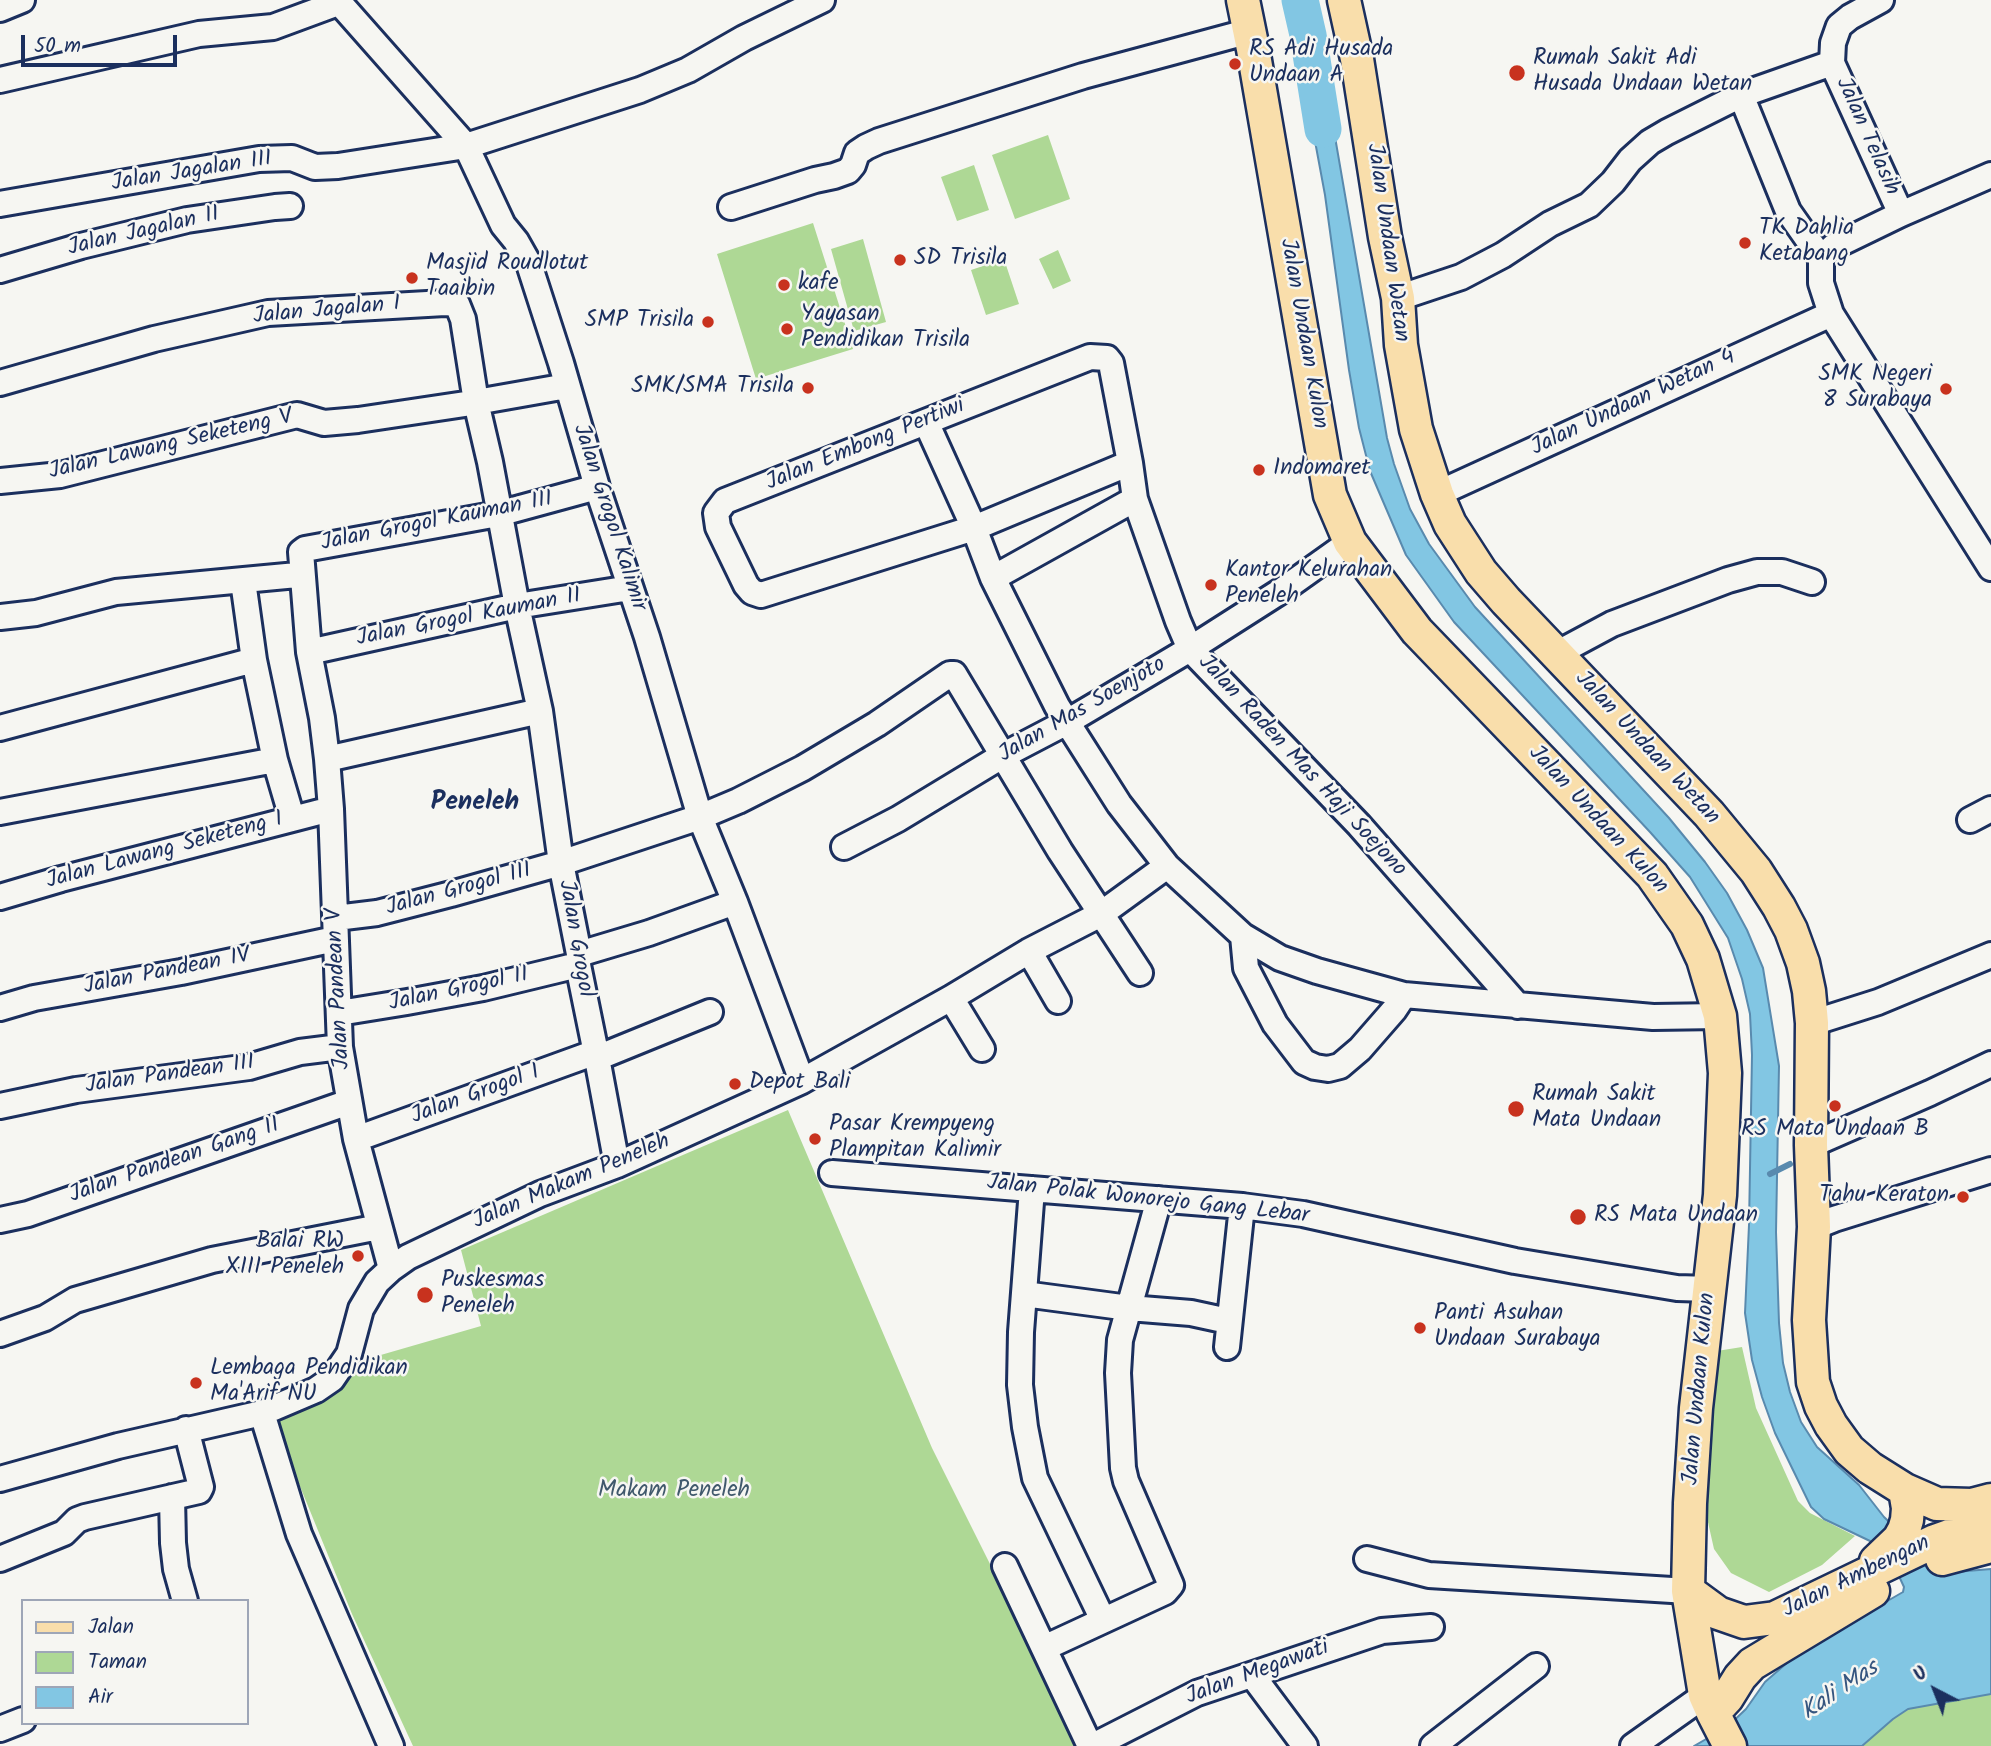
<!DOCTYPE html>
<html>
<head>
<meta charset="utf-8">
<style>
  body { margin:0 }
  #map { position:relative; width:1991px; height:1746px; overflow:hidden; background:#f6f6f2; font-family:Kalam,sans-serif }
  canvas { display:block }
  .legend { position:absolute; left:21px; top:1599px; width:228px; height:126px; box-sizing:border-box; background:#f6f6f2; border:2px solid #9ea6b7; margin:0; padding:9px 12px; list-style:none; font-size:21px; color:#1b2f5e }
  .legend li { display:flex; align-items:center; gap:14px; height:35px }
  .legend b { width:35px; border:2px solid #9ea6b7 }
  .north { position:absolute; left:1900px; top:1655px; width:70px; height:70px; -webkit-text-stroke:5px #f6f6f2; paint-order:stroke; rotate:318deg; font-size:19px; font-weight:700; line-height:28px; text-align:center; color:#1b2f5e }
  .north::after { content:''; display:block; margin:auto; width:24px; height:32px; background:#1b2f5e; clip-path:polygon(50% 0,100% 100%,50% 72%,0 100%) }
  .scale { position:absolute; left:21px; top:35px; width:156px; height:32px; box-sizing:border-box; border:4px solid #1b2f5e; border-top:0; padding-left:9px; font-size:21px; line-height:24px; white-space:nowrap; color:#1b2f5e; -webkit-text-stroke:5px #f6f6f2; paint-order:stroke }
</style>
</head>
<body>
<div id="map">
<canvas width="1991" height="1746"></canvas>
<ul class="legend">
<li><b style="height:9px;background:#f9deab"></b>Jalan</li>
<li><b style="height:19px;background:#aed895"></b>Taman</li>
<li><b style="height:19px;background:#82c6e3"></b>Air</li>
</ul>
<div class="north">U</div>
<div class="scale">50 m</div>
</div>
<script>
const ctx = document.querySelector('canvas').getContext('2d');
ctx.lineJoin = 'round';
function fill(path, color) {
  ctx.fillStyle = color;
  ctx.fill(path, 'evenodd');
}
function shape(rows) {
  const path = new Path2D();
  for (const r of rows) {
    path.moveTo(r[0], r[1]);
    for (let i = 2; i < r.length; i += 2) path.lineTo(r[i], r[i + 1]);
  }
  return path;
}
function stroke(path, color, width, dash) {
  ctx.strokeStyle = color;
  ctx.lineWidth = width;
  ctx.lineCap = dash ? 'butt' : 'round';
  ctx.setLineDash(dash || []);
  ctx.stroke(path);
}
function write(font, color, halo, rows, align = 'center') {
  ctx.font = font + ' Kalam,sans-serif';
  ctx.lineWidth = 5;
  ctx.setLineDash([]);
  ctx.textBaseline = 'middle';
  ctx.strokeStyle = halo;
  ctx.fillStyle = color;
  for (const [text, x, y, turn = 0] of rows) {
    ctx.save();
    ctx.translate(x, y);
    ctx.rotate((+turn || 0) * Math.PI / 180);
    ctx.textAlign = isNaN(turn) ? turn : align;
    if (halo) ctx.strokeText(text, 0, 0);
    ctx.fillText(text, 0, 0);
    ctx.restore();
  }
}
const green = shape([
  [1048,135,1070,199,1015,219,992,155],
  [974,165,989,210,957,221,941,177],
  [813,223,853,349,756,379,717,254],
  [863,239,886,322,854,331,831,249],
  [1058,250,1071,281,1053,289,1039,259],
  [1004,259,1019,304,986,315,971,270],
  [788,1110,932,1448,1081,1746,413,1746,352,1614,273,1420,322,1395,360,1361,481,1326,461,1250],
  [1742,1347,1756,1408,1798,1501,1810,1513,1855,1536,1822,1565,1769,1592,1731,1573,1714,1549,1705,1509,1717,1351],
  [1991,1694,1991,1746,1862,1746,1893,1719,1908,1709]
]);
const water = shape([
  [1325,79,1387,438,1394,464,1410,509,1429,544,1475,607,1669,818,1705,862,1727,893,1747,930,1763,968,1779,1066,1776,1232,1779,1323,1783,1363,1790,1392,1801,1422,1817,1447,1859,1485,1884,1517,1943,1573,1991,1569,1991,1694,1908,1709,1893,1719,1862,1746,1694,1746,1727,1727,1746,1709,1765,1682,1788,1662,1825,1637,1903,1592,1904,1587,1898,1574,1886,1556,1870,1541,1824,1519,1811,1507,1775,1433,1762,1397,1752,1360,1745,1313,1749,1225,1752,1055,1750,1014,1742,979,1728,938,1690,877,1650,832,1454,622,1406,555,1370,471,1359,428,1349,370,1325,195,1304,82,1325,79]
]);
const stream = shape([
  [1770,1174,1790,1164]
]);
const river = shape([
  [1300,0,1308,35,1323,129]
]);
const minor = shape([
  [337,0,466,146,503,225,516,241,529,264,561,363,597,487,647,637,700,817,735,902,802,1081],
  [1881,0,1850,17,1839,26,1833,43,1832,63,1901,214],
  [0,9,22,0],
  [0,80,199,34,273,27,338,3],
  [1741,95,1788,211,1821,258],
  [0,204,259,159,292,158,315,167,338,166,466,146,640,90,688,70,744,38,822,0],
  [731,207,815,180,834,176,848,171,853,165,857,153,866,147,879,141,1083,76,1250,31],
  [1821,258,1821,283,1831,314,1991,568],
  [1821,258,1833,247,1901,214,1991,175],
  [0,270,81,246,187,220,275,207,290,206],
  [1398,298,1461,277,1503,255,1550,224,1589,205,1613,182,1630,160,1650,142,1667,132,1741,95,1832,63],
  [0,383,154,339,268,313,445,303,457,304,463,319,476,402,490,462,517,606,540,711,561,863,579,954,578,965,597,1058,617,1165],
  [926,422,974,528,993,578,1057,706,1067,722,1119,804,1167,866,1243,936,1280,958,1317,971,1404,995,1653,1017,1720,1016],
  [1130,463,974,528,761,595,752,592,746,585,718,527,716,513,725,501,1090,357,1107,358,1111,363,1130,463,1135,499,1178,621,1190,649,1359,825,1518,1006],
  [0,481,60,475,297,415,324,423,358,420,465,404,567,386],
  [1437,494,1831,314],
  [993,578,1135,499],
  [243,581,254,660,275,760,292,818],
  [0,617,36,613,116,592,297,575,302,576],
  [309,652,517,606,630,588],
  [1556,654,1612,624,1728,580,1757,572,1782,572,1812,582],
  [0,728,254,660],
  [327,759,540,711],
  [0,812,275,760],
  [1970,820,1991,809],
  [844,847,898,819,1002,756,1067,722,1190,649,1284,589,1350,542],
  [0,897,61,879,331,809],
  [336,918,377,913,451,894,561,863,700,817,738,801,803,768,877,724,950,674,954,674,1060,851,1140,973],
  [1243,936,1246,968,1275,1024,1304,1062,1315,1067,1328,1069,1340,1066,1360,1049,1394,1010,1404,995],
  [1029,951,1058,1001],
  [579,954,649,933,735,902],
  [951,998,982,1049],
  [0,1008,34,998,181,972,335,939],
  [339,1013,407,1002,483,988,578,965],
  [1812,1023,1878,1002,1991,955],
  [597,1058,710,1012],
  [0,1106,76,1090,249,1067,300,1052,340,1047],
  [356,1139,596,1052],
  [1811,1145,1930,1093,1991,1064],
  [832,1173,1242,1206,1303,1214,1515,1261,1677,1288,1710,1289],
  [1032,1189,1021,1332,1020,1385,1025,1427,1035,1478,1103,1620],
  [0,1220,28,1214,349,1102],
  [1814,1227,1834,1219,1991,1170],
  [391,1269,356,1139,340,1047,331,809,327,759,322,718,309,652,301,552,305,549,498,514,597,487],
  [1024,1294,1129,1308,1191,1313,1228,1321],
  [0,1334,45,1318,75,1300,212,1260,379,1227],
  [1227,1347,1242,1206],
  [262,1413,299,1534,391,1746],
  [0,1479,118,1446,262,1413,316,1390,332,1379,349,1354,361,1309,377,1282,391,1269,408,1257,540,1194,617,1165,802,1081,951,998,1029,951,1101,914,1167,866],
  [172,1497,173,1543,176,1569,185,1601],
  [0,1559,64,1533,77,1520,85,1517,199,1491,201,1487,186,1429],
  [1367,1559,1429,1575,1688,1591],
  [1005,1566,1090,1746],
  [1044,1648,1165,1592,1171,1585,1126,1481,1123,1468,1118,1373,1120,1340,1159,1199],
  [1252,1675,1305,1746],
  [0,1729,23,1720],
  [1093,1746,1197,1693,1382,1631,1431,1627],
  [1433,1746,1536,1666],
  [1633,1746,1705,1695]
]);
const major = shape([
  [1243,0,1253,49,1330,495,1350,542,1417,631,1652,875,1687,925,1703,959,1720,1016,1725,1073,1720,1195,1696,1408,1690,1503,1688,1591,1705,1695,1713,1713,1730,1746],
  [1344,0,1357,59,1385,237,1398,298,1401,345,1416,429,1437,494,1450,524,1481,572,1506,601,1709,814,1756,871,1779,907,1791,930,1803,963,1809,991,1812,1023,1811,1145,1814,1227,1809,1320,1813,1382,1821,1406,1831,1425,1849,1450,1870,1468,1905,1490,1937,1504,1972,1505,1991,1500],
  [1942,1559,1991,1546],
  [1876,1561,1899,1539,1904,1530,1907,1520,1908,1508,1905,1490],
  [1688,1591,1718,1613,1744,1622,1775,1618,1935,1541,1991,1521],
  [1713,1713,1727,1698,1740,1677,1752,1664,1873,1591]
]);
const markers = [
  [1235,64,7,"#c8321e"],
  [1517,73,9,"#c8321e"],
  [1745,243,7,"#c8321e"],
  [900,260,7,"#c8321e"],
  [412,278,7,"#c8321e"],
  [784,285,7,"#c8321e"],
  [708,322,7,"#c8321e"],
  [787,329,7,"#c8321e"],
  [808,388,7,"#c8321e"],
  [1946,389,7,"#c8321e"],
  [1259,470,7,"#c8321e"],
  [1211,585,7,"#c8321e"],
  [735,1084,7,"#c8321e"],
  [1835,1106,7,"#c8321e"],
  [1516,1109,9,"#c8321e"],
  [815,1139,7,"#c8321e"],
  [1963,1197,7,"#c8321e"],
  [1578,1217,9,"#c8321e"],
  [358,1256,7,"#c8321e"],
  [425,1295,9,"#c8321e"],
  [1420,1328,7,"#c8321e"],
  [196,1383,7,"#c8321e"]
];
const poiNames = [
  ["RS Adi Husada",1249,51],
  ["Undaan A",1249,77],
  ["Rumah Sakit Adi",1533,60],
  ["Husada Undaan Wetan",1533,86],
  ["TK Dahlia",1759,230],
  ["Ketabang",1759,256],
  ["SD Trisila",914,260],
  ["Masjid Roudlotut",426,265],
  ["Taaibin",426,291],
  ["kafe",798,285],
  ["Yayasan",801,316],
  ["Pendidikan Trisila",801,342],
  ["SMP Trisila",694,322,"right"],
  ["SMK Negeri",1932,376,"right"],
  ["8 Surabaya",1932,402,"right"],
  ["SMK/SMA Trisila",794,388,"right"],
  ["Indomaret",1273,470],
  ["Kantor Kelurahan",1225,572],
  ["Peneleh",1225,598],
  ["Depot Bali",749,1084],
  ["Rumah Sakit",1532,1096],
  ["Mata Undaan",1532,1122],
  ["Pasar Krempyeng",829,1126],
  ["Plampitan Kalimir",829,1152],
  ["RS Mata Undaan B",1835,1131,"center"],
  ["Tahu Keraton",1949,1197,"right"],
  ["RS Mata Undaan",1594,1217],
  ["Balai RW",344,1243,"right"],
  ["XIII Peneleh",344,1269,"right"],
  ["Puskesmas",441,1282],
  ["Peneleh",441,1308],
  ["Panti Asuhan",1434,1315],
  ["Undaan Surabaya",1434,1341],
  ["Lembaga Pendidikan",210,1370],
  ["Ma'Arif NU",210,1396]
];
const streetNames = [
  ["Jalan Telasih",1866,137,66],
  ["Jalan Jagalan III",192,173,-9],
  ["Jalan Jagalan II",144,233,-13],
  ["Jalan Undaan Wetan",1386,243,82],
  ["Jalan Jagalan I",327,312,-5],
  ["Jalan Undaan Kulon",1302,334,80],
  ["Jalan Undaan Wetan 4",1634,404,-25],
  ["Jalan Lawang Seketeng V",171,446,-13],
  ["Jalan Embong Pertiwi",866,446,-22],
  ["Jalan Grogol Kalimir",608,518,72],
  ["Jalan Grogol Kauman III",437,523,-11],
  ["Jalan Grogol Kauman II",469,619,-11],
  ["Jalan Mas Soenjoto",1083,711,-30],
  ["Jalan Undaan Wetan",1646,749,47],
  ["Jalan Raden Mas Haji Soejono",1301,767,47],
  ["Jalan Undaan Kulon",1597,821,47],
  ["Jalan Lawang Seketeng I",165,852,-15],
  ["Jalan Grogol III",459,891,-15],
  ["Jalan Grogol",574,939,80],
  ["Jalan Pandean IV",167,973,-11],
  ["Jalan Pandean V",340,989,-93],
  ["Jalan Grogol II",459,991,-12],
  ["Jalan Pandean III",170,1076,-8],
  ["Jalan Grogol I",476,1096,-20],
  ["Jalan Pandean Gang II",175,1162,-19],
  ["Jalan Makam Peneleh",572,1183,-23],
  ["Jalan Polak Wonorejo Gang Lebar",1148,1201,6],
  ["Jalan Undaan Kulon",1701,1389,-85],
  ["Jalan Ambengan",1857,1578,-26],
  ["Jalan Megawati",1258,1674,-20]
];
const parkNames = [
  ["Makam Peneleh",674,1492]
];
const waterNames = [
  ["Kali Mas",1841,1692,-34]
];
const quarterNames = [
  ["Peneleh",475,805]
];
fill(green, '#aed895');
fill(water, '#82c6e3');
stroke(water, '#598aae', 2);
stroke(stream, '#598aae', 6);
stroke(river, '#82c6e3', 37);
stroke(minor, '#1b2f5e', 30);
stroke(major, '#1b2f5e', 37);
stroke(minor, '#f6f6f2', 24);
stroke(major, '#f9deab', 32);
for (const [x, y, r, color] of markers) {
  const dot = new Path2D();
  dot.arc(x, y, r, 0, 2 * Math.PI);
  ctx.fillStyle = color;
  ctx.fill(dot);
  stroke(dot, '#f6f6f2', 2.5);
}
write('23px', '#1b2f5e', '#f6f6f2', poiNames, 'left');
write('23px', '#1b2f5e', '#f6f6f2', streetNames);
write('23px', '#40596c', '#f6f6f2', parkNames);
write('italic 24px', '#35557f', '#f6f6f2', waterNames);
write('bold 26px', '#1b2f5e', '#f6f6f2', quarterNames);
</script>
</body>
</html>
